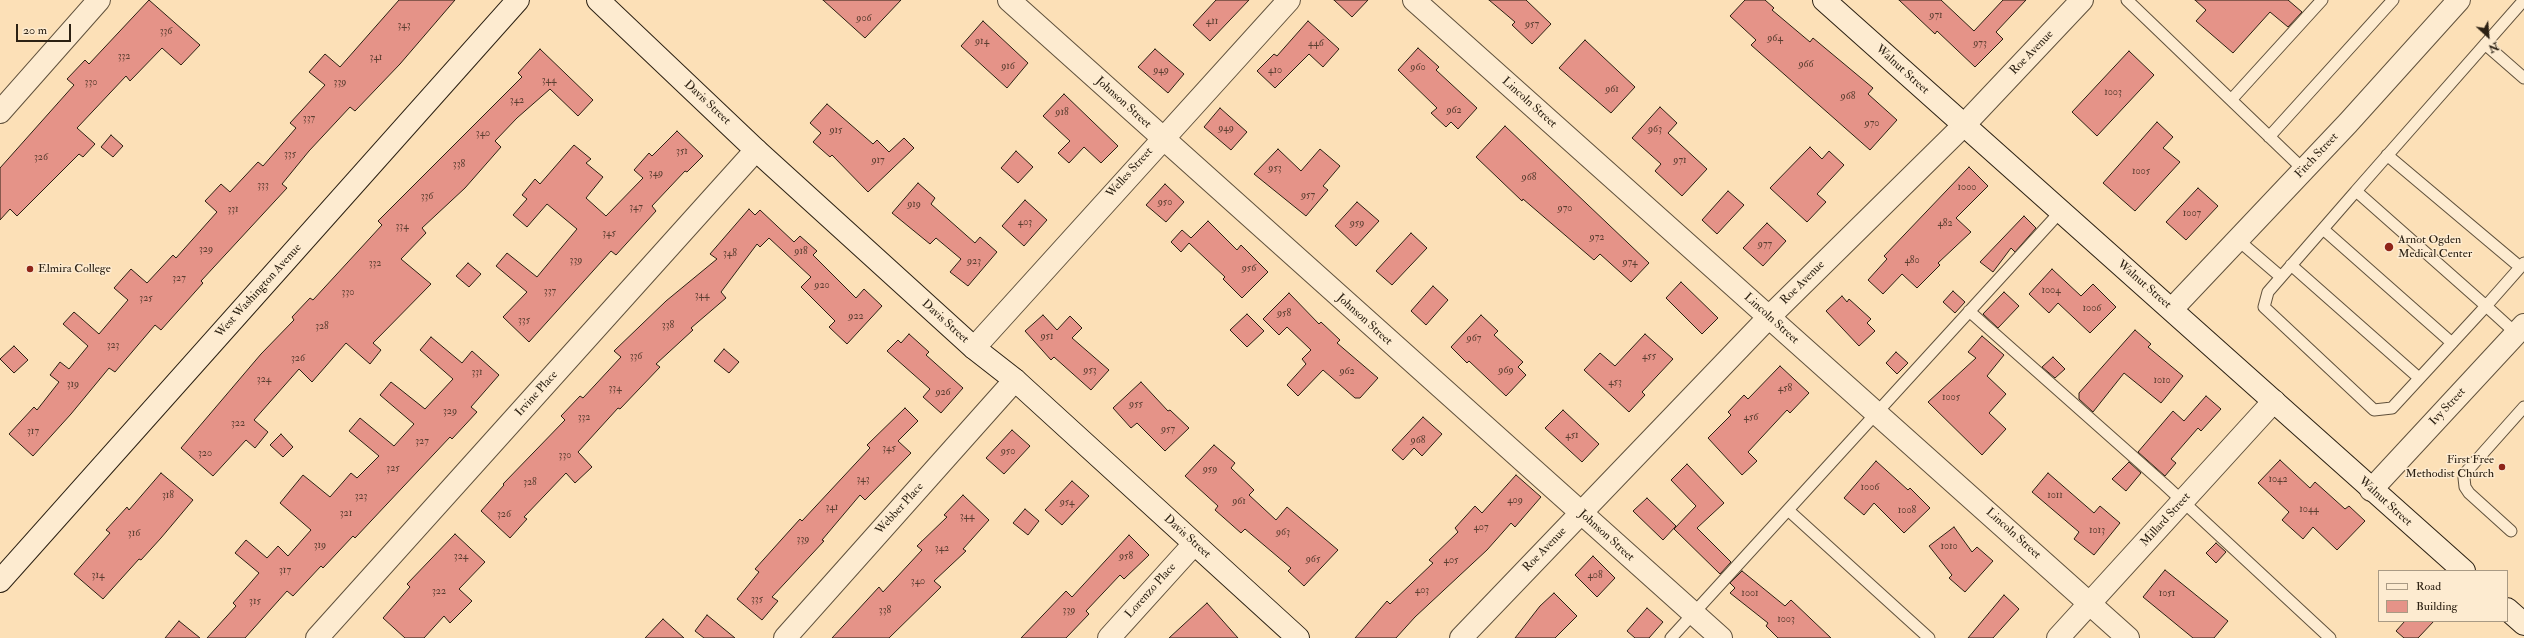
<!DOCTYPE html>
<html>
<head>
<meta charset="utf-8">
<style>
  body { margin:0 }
  #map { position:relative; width:2524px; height:638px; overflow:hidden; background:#fce0b7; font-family:"IM FELL Double Pica",serif }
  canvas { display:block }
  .legend { position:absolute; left:2378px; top:570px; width:130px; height:52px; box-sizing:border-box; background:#fdebd0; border:1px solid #a99a84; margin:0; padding:5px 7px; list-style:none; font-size:12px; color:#2c2113 }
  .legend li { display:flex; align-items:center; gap:8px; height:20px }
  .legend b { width:20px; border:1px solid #a99a84 }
  .north { position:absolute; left:2468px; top:16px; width:40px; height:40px; -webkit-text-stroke:3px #fdebd0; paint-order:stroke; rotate:154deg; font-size:11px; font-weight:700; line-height:16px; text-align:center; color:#2c2113 }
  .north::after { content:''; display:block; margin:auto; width:14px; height:18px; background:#2c2113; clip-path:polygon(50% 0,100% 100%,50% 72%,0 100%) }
  .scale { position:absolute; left:16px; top:24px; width:55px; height:18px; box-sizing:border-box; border:2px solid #2c2113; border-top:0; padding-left:5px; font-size:12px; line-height:14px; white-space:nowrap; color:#2c2113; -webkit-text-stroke:3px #fdebd0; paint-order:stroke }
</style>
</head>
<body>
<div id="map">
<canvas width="2524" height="638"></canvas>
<ul class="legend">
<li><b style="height:5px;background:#fdebd0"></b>Road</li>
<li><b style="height:11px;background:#e59388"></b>Building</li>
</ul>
<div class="north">N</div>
<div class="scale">20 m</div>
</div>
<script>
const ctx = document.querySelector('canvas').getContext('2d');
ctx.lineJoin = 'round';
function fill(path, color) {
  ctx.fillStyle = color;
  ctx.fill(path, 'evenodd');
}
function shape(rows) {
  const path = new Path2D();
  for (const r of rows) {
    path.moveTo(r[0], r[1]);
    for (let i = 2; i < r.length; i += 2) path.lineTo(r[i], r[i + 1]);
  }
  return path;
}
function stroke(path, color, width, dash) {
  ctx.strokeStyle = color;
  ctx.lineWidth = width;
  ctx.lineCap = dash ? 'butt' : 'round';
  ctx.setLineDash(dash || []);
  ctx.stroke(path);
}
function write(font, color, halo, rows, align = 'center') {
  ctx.font = font + ' "IM FELL Double Pica",serif';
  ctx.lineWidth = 3;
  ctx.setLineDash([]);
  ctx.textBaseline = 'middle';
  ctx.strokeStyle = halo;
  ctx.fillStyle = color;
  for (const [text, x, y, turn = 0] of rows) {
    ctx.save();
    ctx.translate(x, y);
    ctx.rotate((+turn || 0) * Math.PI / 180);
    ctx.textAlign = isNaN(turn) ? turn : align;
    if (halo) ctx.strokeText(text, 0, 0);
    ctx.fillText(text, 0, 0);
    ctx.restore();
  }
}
const building = shape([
  [149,0,200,45,181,65,162,48,130,81,126,76,77,128,95,144,83,157,79,154,17,216,10,209,0,220,0,168,74,85,67,79,85,60,89,64,149,0],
  [399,0,455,0,400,64,355,111,350,107,309,151,282,184,287,188,201,281,203,283,161,330,155,325,115,372,109,368,71,414,33,456,9,434,34,407,37,410,59,382,50,375,60,362,69,369,88,346,63,324,74,312,99,334,128,300,114,288,131,269,147,283,173,255,176,258,217,212,205,201,221,184,230,192,258,162,263,166,296,128,290,123,325,85,309,72,325,54,340,67,399,0],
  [823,0,901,0,865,38,823,0],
  [1216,0,1249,0,1210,41,1193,25,1216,0],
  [1334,0,1368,0,1352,17,1334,0],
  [1489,0,1526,0,1551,24,1532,44,1512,25,1515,22,1489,0],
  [1745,0,1765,0,1774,8,1772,10,1810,42,1813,38,1873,88,1868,94,1897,120,1870,150,1751,45,1756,40,1730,16,1745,0],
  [1899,0,1941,0,1974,31,2003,0,2026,0,1996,32,2003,39,1975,67,1937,31,1935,34,1899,0],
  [2195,0,2288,0,2302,12,2288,27,2270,12,2233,53,2196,21,2206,10,2195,0],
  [983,21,1028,63,1007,88,961,46,983,21],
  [1308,21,1339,49,1323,67,1309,54,1275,88,1257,71,1274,54,1277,56,1308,21],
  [1585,40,1635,87,1611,113,1559,68,1585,40],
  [1418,48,1439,67,1436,70,1477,108,1458,129,1451,122,1446,127,1431,113,1437,108,1398,70,1418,48],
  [540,49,593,100,578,116,550,89,517,118,495,141,501,147,465,188,422,228,426,233,401,259,431,284,373,343,381,350,370,364,346,343,312,382,299,369,254,420,268,432,255,448,246,440,213,476,181,448,261,354,294,320,292,317,310,298,313,300,382,225,378,221,522,77,518,73,540,49],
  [1155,49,1184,74,1168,93,1138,67,1155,49],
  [2129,51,2154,75,2097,136,2072,112,2129,51],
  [1064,94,1118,146,1101,163,1084,147,1069,163,1058,153,1070,141,1043,116,1064,94],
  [827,104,873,144,877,140,889,152,904,138,914,148,868,192,832,155,830,157,813,142,821,133,810,123,827,104],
  [1660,107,1677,123,1668,133,1707,169,1682,196,1655,171,1661,164,1632,138,1660,107],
  [1220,108,1247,132,1231,150,1204,127,1220,108],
  [2157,122,2173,137,2163,148,2180,162,2135,211,2103,183,2157,122],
  [1505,126,1649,263,1631,282,1600,254,1594,260,1523,199,1522,201,1476,157,1505,126],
  [677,131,703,156,687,172,685,171,652,206,656,211,616,255,611,251,529,342,503,317,527,292,496,266,507,253,537,277,577,229,547,204,527,227,513,215,527,199,522,195,535,179,540,184,574,145,591,159,586,163,603,177,586,198,606,216,643,178,634,170,649,153,652,156,677,131],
  [111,135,123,146,113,157,101,147,111,135],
  [1810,147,1822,159,1829,151,1844,165,1817,194,1826,202,1807,222,1770,188,1810,147],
  [1278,149,1301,171,1320,149,1340,166,1323,186,1328,190,1306,216,1254,174,1278,149],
  [1016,151,1033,167,1018,183,1001,168,1016,151],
  [1969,167,1988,186,1956,218,1971,232,1938,263,1940,265,1917,288,1902,274,1883,294,1868,280,1887,259,1884,256,1969,167],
  [918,183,935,198,931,204,975,243,980,237,997,252,968,286,950,272,961,259,936,238,930,244,892,213,918,183],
  [1165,184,1184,202,1166,222,1146,205,1165,184],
  [2198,188,2218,206,2186,240,2166,222,2198,188],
  [1728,191,1744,205,1717,234,1702,220,1728,191],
  [1025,200,1047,220,1024,246,1002,226,1025,200],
  [1357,202,1379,221,1356,246,1335,226,1357,202],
  [749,209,755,215,760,210,794,242,800,236,817,251,813,255,856,298,864,289,882,306,847,344,829,327,835,321,801,287,811,277,769,238,760,247,757,244,721,292,726,298,691,328,693,330,656,364,660,367,620,409,618,408,578,452,592,467,575,483,566,473,524,517,527,519,510,538,481,511,504,485,503,484,565,420,561,416,580,396,583,398,621,357,614,351,666,301,717,259,710,254,749,209],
  [2024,216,2036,228,2015,252,2011,248,1993,272,1980,262,2024,216],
  [1208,221,1237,250,1241,245,1268,272,1242,298,1223,279,1225,277,1189,243,1181,252,1171,242,1182,230,1191,238,1208,221],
  [1767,223,1786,241,1763,266,1743,248,1767,223],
  [1411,233,1427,248,1392,285,1376,271,1411,233],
  [468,263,481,274,469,287,456,276,468,263],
  [2052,269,2081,296,2093,284,2116,307,2090,333,2058,303,2049,313,2029,294,2052,269],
  [1681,282,1718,318,1702,334,1666,298,1681,282],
  [1433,286,1448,300,1426,325,1411,311,1433,286],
  [1953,291,1965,302,1955,313,1943,302,1953,291],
  [2004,292,2019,306,1998,328,1983,314,2004,292],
  [1289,293,1319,324,1321,322,1340,340,1337,343,1378,378,1360,398,1355,398,1323,370,1298,396,1287,385,1306,364,1302,359,1311,350,1287,327,1279,335,1263,319,1289,293],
  [1842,296,1847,302,1849,299,1871,319,1867,323,1875,331,1859,346,1826,311,1842,296],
  [1247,314,1264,331,1247,347,1230,330,1247,314],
  [1043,315,1057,330,1070,316,1082,328,1072,338,1109,370,1091,390,1054,357,1051,360,1025,331,1043,315],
  [1481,315,1498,331,1494,335,1523,362,1518,367,1526,375,1506,396,1469,361,1467,363,1451,347,1481,315],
  [2135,330,2151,344,2148,347,2183,376,2161,403,2124,373,2093,412,2079,399,2079,393,2135,330],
  [909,334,929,352,926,355,963,388,941,413,923,397,930,389,887,351,898,340,901,343,909,334],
  [1645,334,1673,359,1642,392,1645,395,1629,412,1584,370,1600,353,1615,366,1645,334],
  [1982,336,2004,355,1987,376,2006,394,1989,413,2006,429,1982,455,1928,402,1976,358,1968,352,1982,336],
  [431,337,462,363,472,351,499,375,471,407,477,412,452,439,450,437,355,538,353,536,323,568,321,566,293,596,287,591,245,638,207,638,236,606,233,603,259,573,235,553,246,540,267,558,278,546,288,556,311,530,280,503,303,475,330,497,351,473,357,478,379,456,349,431,360,418,394,446,414,424,380,395,391,382,425,409,453,379,420,350,431,337],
  [14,346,28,360,14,373,0,359,14,346],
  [724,349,739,362,729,373,714,361,724,349],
  [1896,352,1908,363,1897,374,1886,363,1896,352],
  [2053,357,2065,369,2055,378,2042,367,2053,357],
  [1780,366,1809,393,1790,413,1787,410,1748,452,1757,461,1742,475,1708,438,1731,415,1728,412,1744,395,1748,399,1780,366],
  [1141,382,1168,411,1170,410,1189,428,1165,451,1137,423,1131,428,1113,408,1141,382],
  [2206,396,2221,409,2201,431,2198,428,2171,459,2176,463,2165,476,2138,452,2173,411,2184,421,2206,396],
  [905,408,918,421,898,441,911,453,865,500,860,495,822,540,824,541,772,597,778,601,762,620,737,599,759,572,755,569,800,519,802,521,870,448,867,445,905,408],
  [1563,410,1599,444,1582,462,1545,428,1563,410],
  [1423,417,1442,434,1422,456,1414,448,1403,460,1392,450,1423,417],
  [1012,430,1030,446,1004,474,986,458,1012,430],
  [281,434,293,447,283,457,270,445,281,434],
  [1214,445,1235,463,1231,468,1254,490,1249,495,1276,520,1287,507,1338,550,1304,586,1288,571,1291,568,1245,529,1241,533,1215,510,1218,506,1185,476,1214,445],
  [2280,460,2310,488,2315,482,2345,509,2349,506,2365,521,2337,550,2313,527,2303,539,2282,520,2289,512,2258,483,2280,460],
  [1876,461,1908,490,1910,488,1930,508,1904,533,1874,503,1864,515,1844,498,1876,461],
  [2129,462,2141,473,2126,491,2112,479,2129,462],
  [1687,464,1724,503,1697,528,1731,562,1720,574,1674,529,1696,506,1671,480,1687,464],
  [161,473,193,500,161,538,141,560,139,559,103,599,74,574,110,533,106,530,127,507,129,510,161,473],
  [2048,473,2094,513,2100,506,2120,523,2094,555,2074,539,2079,532,2032,492,2048,473],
  [1516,475,1541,497,1515,527,1511,523,1487,550,1415,617,1396,638,1355,638,1387,601,1390,604,1433,563,1429,560,1458,532,1455,528,1475,506,1482,513,1516,475],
  [1072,481,1089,496,1062,525,1045,510,1072,481],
  [963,495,989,520,963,549,966,551,934,581,941,587,889,638,832,638,879,587,883,592,922,550,917,546,947,517,944,515,963,495],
  [1647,498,1676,526,1663,540,1633,511,1647,498],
  [1025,509,1039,521,1028,535,1013,523,1025,509],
  [1954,527,1972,552,1977,547,1993,561,1965,592,1949,578,1952,575,1929,546,1954,527],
  [455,534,485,562,459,589,472,601,450,623,444,616,424,638,405,638,383,618,410,587,407,584,455,534],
  [1129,535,1149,555,1124,579,1120,575,1086,611,1089,614,1066,638,1021,638,1066,591,1072,597,1129,535],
  [2216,543,2226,552,2216,563,2206,553,2216,543],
  [1593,556,1615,578,1597,597,1575,575,1593,556],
  [2165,570,2228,621,2214,638,2193,638,2143,597,2165,570],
  [1742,571,1785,606,1791,600,1831,638,1778,638,1766,626,1768,623,1730,593,1735,588,1730,583,1742,571],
  [1554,593,1577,616,1555,638,1515,638,1540,606,1554,593],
  [2004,595,2019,609,1993,638,1968,638,2004,595],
  [1207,603,1238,638,1169,638,1207,603],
  [1647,608,1663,622,1649,638,1635,638,1627,631,1647,608],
  [707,615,735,638,704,638,695,631,707,615],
  [663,619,684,638,645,638,663,619],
  [179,621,200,638,165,638,179,621],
  [2405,621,2434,621,2418,638,2404,638,2396,631,2405,621]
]);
const lane = shape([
  [2127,0,2304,170],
  [2485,44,2524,78],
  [2231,100,2322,0],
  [2269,137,2393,0],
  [2387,155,2520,267],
  [2356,191,2268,292,2264,307,2374,410,2392,408,2486,306,2356,191,2524,0],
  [2323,229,2452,343],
  [2238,240,2281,277],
  [2291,265,2419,378],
  [1969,311,2164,484,2330,638],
  [2519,336,2486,306,2524,263],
  [1788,510,1929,638],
  [2511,531,2469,493,2465,487,2464,478,2467,471,2524,407],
  [1671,638,2061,211]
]);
const street = shape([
  [1009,0,1721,638],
  [1414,0,2128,638],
  [0,112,99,0],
  [2172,309,2348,123,2459,0],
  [974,348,1289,0],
  [2371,490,2524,325],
  [317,638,756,150],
  [785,638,1015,380],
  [1109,638,1194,544],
  [1461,638,1769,317,1964,125,2082,0],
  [2058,638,2274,401]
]);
const secondary = shape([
  [598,0,756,150,974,348,1015,380,1298,638],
  [1824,0,2464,571],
  [0,581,518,0],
  [2507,609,2524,624]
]);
const markers = [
  [2389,247,5,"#8f2418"],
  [30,269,4,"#8f2418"],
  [2502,467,4,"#8f2418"]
];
const numberNames = [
  ["971",1936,16],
  ["906",864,19],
  ["411",1212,22],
  ["957",1532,25],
  ["343",404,26],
  ["336",166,32],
  ["964",1775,39],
  ["914",982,42],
  ["446",1316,44],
  ["973",1980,44],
  ["332",124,57],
  ["341",376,58],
  ["966",1806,65],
  ["916",1008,67],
  ["960",1418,68],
  ["949",1161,71],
  ["410",1275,71],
  ["344",549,81],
  ["330",91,83],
  ["339",340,83],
  ["961",1612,90],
  ["1003",2113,93],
  ["968",1848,97],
  ["342",517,101],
  ["962",1454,111],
  ["918",1062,113],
  ["337",309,119],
  ["970",1872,124],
  ["949",1226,129],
  ["963",1655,130],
  ["915",836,131],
  ["340",483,134],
  ["351",682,152],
  ["335",290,155],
  ["326",41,158],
  ["917",878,161],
  ["971",1680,161],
  ["338",459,165],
  ["953",1275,169],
  ["1005",2141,172],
  ["349",656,174],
  ["968",1529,178],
  ["333",263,186],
  ["1000",1967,188],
  ["957",1308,196],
  ["336",427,197],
  ["950",1165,203],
  ["919",914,205],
  ["347",636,208],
  ["970",1565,209],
  ["331",233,210],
  ["1007",2192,214],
  ["403",1025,223],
  ["959",1357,224],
  ["482",1945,224],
  ["334",402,227],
  ["345",609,234],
  ["972",1597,238],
  ["977",1765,245],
  ["329",206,250],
  ["918",801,252],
  ["348",730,254],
  ["339",576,261],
  ["480",1912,261],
  ["923",974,262],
  ["974",1630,263],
  ["332",375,264],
  ["956",1249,269],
  ["327",179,279],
  ["920",822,286],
  ["1004",2051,291],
  ["337",550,292],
  ["330",348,293],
  ["344",702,296],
  ["325",146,299],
  ["1006",2092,309],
  ["958",1284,314],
  ["922",856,317],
  ["335",524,321],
  ["338",668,326],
  ["328",322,327],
  ["951",1047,337],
  ["967",1474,339],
  ["323",113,346],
  ["336",636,357],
  ["455",1649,357],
  ["326",298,359],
  ["953",1090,371],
  ["969",1506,371],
  ["962",1347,372],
  ["331",477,373],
  ["324",264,380],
  ["1010",2162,381],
  ["453",1615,383],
  ["319",73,385],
  ["334",615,389],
  ["458",1785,389],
  ["926",943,393],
  ["1005",1951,398],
  ["955",1136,405],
  ["329",450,412],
  ["332",584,418],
  ["456",1751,418],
  ["322",238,424],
  ["957",1168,430],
  ["317",33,432],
  ["451",1572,436],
  ["968",1418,441],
  ["327",422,442],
  ["345",889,449],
  ["950",1008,452],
  ["320",205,454],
  ["330",565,456],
  ["325",393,469],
  ["959",1210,470],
  ["343",863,480],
  ["1042",2278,480],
  ["328",530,483],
  ["1006",1870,488],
  ["318",168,496],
  ["1011",2055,496],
  ["323",361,497],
  ["409",1515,501],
  ["961",1239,502],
  ["954",1067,503],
  ["341",832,508],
  ["1044",2309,510],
  ["1008",1907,511],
  ["321",346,514],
  ["326",504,515],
  ["344",967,517],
  ["407",1481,528],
  ["1013",2097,531],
  ["963",1283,533],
  ["316",134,534],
  ["339",803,540],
  ["319",320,546],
  ["1010",1949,547],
  ["342",942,549],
  ["324",461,557],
  ["958",1126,557],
  ["965",1313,560],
  ["405",1451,561],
  ["317",285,571],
  ["314",98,576],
  ["408",1595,576],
  ["340",918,582],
  ["403",1422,591],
  ["322",439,592],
  ["1001",1750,594],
  ["1051",2167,594],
  ["335",757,600],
  ["315",255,602],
  ["338",885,611],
  ["339",1069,611],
  ["1003",1786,620]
];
const streetNames = [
  ["Roe Avenue",2032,53,-46],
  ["Walnut Street",1902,70,42],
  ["Davis Street",707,103,43],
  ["Johnson Street",1123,103,42],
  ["Lincoln Street",1529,103,42],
  ["Fitch Street",2317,156,-47],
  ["Welles Street",1130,173,-48],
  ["Roe Avenue",1803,283,-45],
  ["Walnut Street",2144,285,41],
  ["West Washington Avenue",259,291,-48],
  ["Lincoln Street",1771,319,42],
  ["Johnson Street",1364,320,42],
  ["Davis Street",945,322,42],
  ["Irvine Place",537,394,-48],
  ["Ivy Street",2448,407,-47],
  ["Walnut Street",2385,502,42],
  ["Webber Place",900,509,-48],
  ["Millard Street",2166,520,-48],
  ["Lincoln Street",2013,534,42],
  ["Johnson Street",1606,536,42],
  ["Davis Street",1187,537,42],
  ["Roe Avenue",1545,550,-46],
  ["Lorenzo Place",1151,591,-48]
];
const poiNames = [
  ["Arnot Ogden",2398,240],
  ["Medical Center",2398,254],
  ["Elmira College",38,269],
  ["First Free",2494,460,"right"],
  ["Methodist Church",2494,474,"right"]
];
fill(building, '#e59388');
stroke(building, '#2c2113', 1);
stroke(lane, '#60513c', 13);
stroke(street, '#60513c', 24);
stroke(secondary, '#2c2113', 24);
stroke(lane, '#fdebd0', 11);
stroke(street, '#fdebd0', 22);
stroke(secondary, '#fdebd0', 22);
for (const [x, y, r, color] of markers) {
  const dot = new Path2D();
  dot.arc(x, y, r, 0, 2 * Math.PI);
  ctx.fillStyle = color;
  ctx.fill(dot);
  stroke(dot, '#fdebd0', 1.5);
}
write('10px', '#5a3e30', null, numberNames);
write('12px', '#2c2113', '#fdebd0', streetNames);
write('12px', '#2c2113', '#fdebd0', poiNames, 'left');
</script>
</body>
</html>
